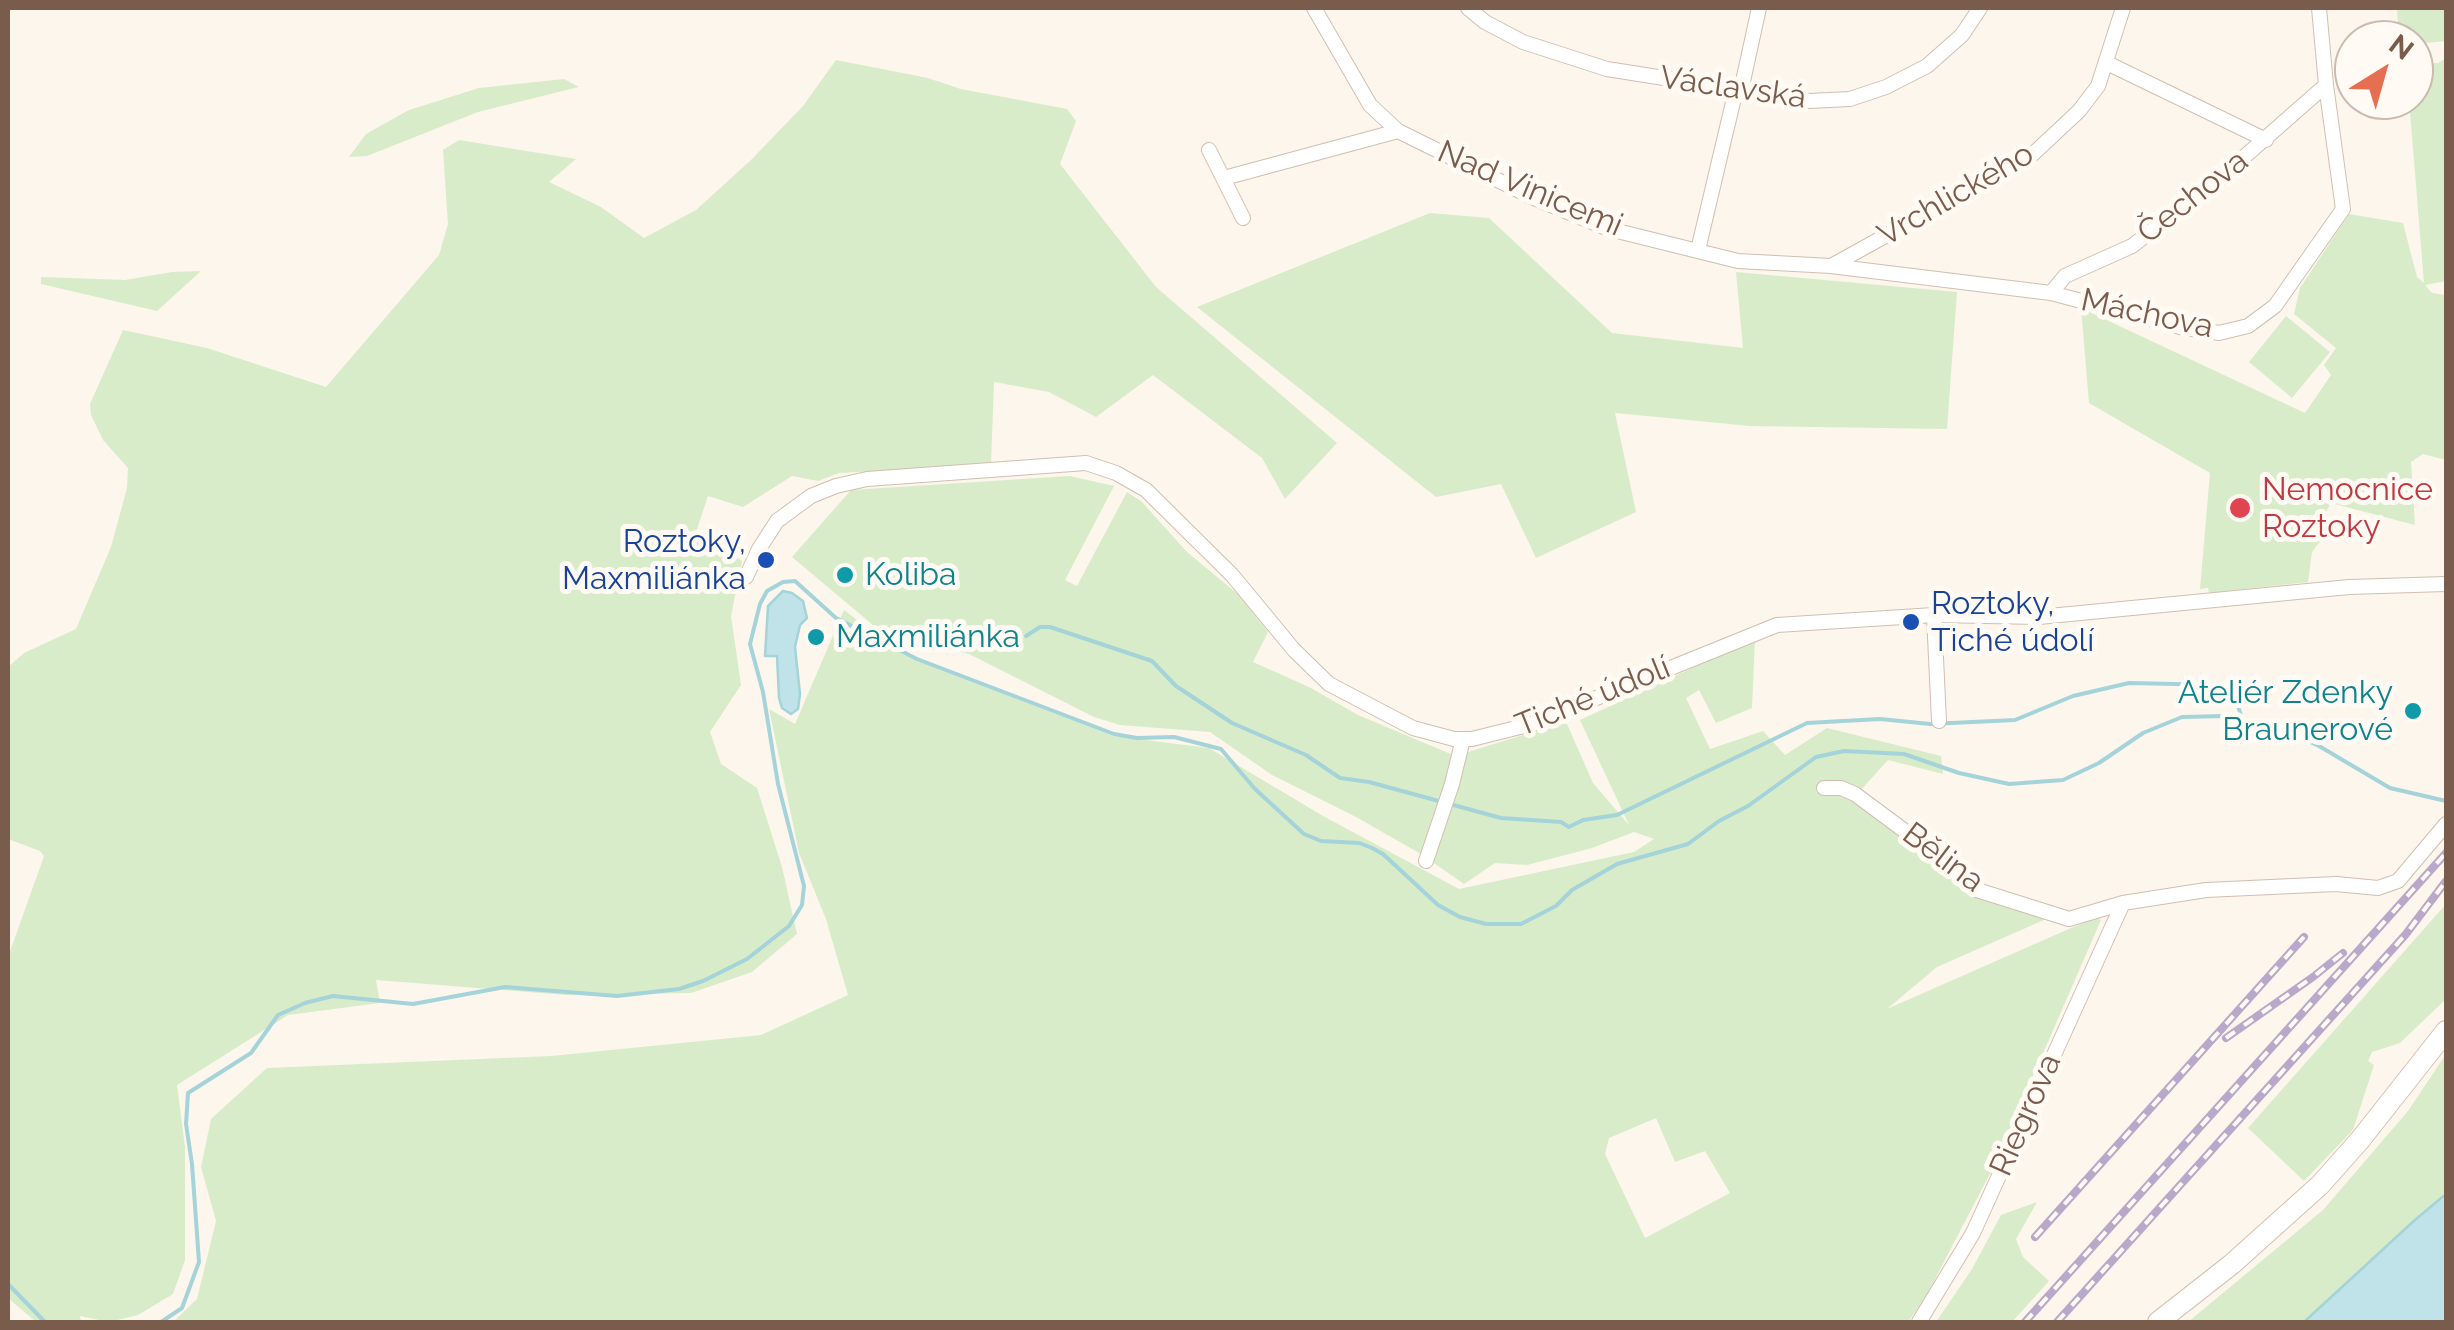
<!DOCTYPE html>
<html>
<head>
<meta charset="utf-8">
<style>
  body { margin:0 }
  #map { position:relative; width:2454px; height:1330px; overflow:hidden; background:#fdf6ec; font-family:Raleway,sans-serif }
  canvas { display:block }
  .frame { position:absolute; inset:0; border:10px solid #7a5c4d; pointer-events:none }
  .north { position:absolute; left:2334px; top:20px; width:100px; height:100px; box-sizing:border-box; background:#fffaf3; border:2px solid #cabbb1; border-radius:50%; rotate:37deg; font-size:28px; font-weight:700; line-height:40px; text-align:center; color:#7a5c4d }
  .north::after { content:''; display:block; margin:auto; width:35px; height:45px; background:#e76f51; clip-path:polygon(50% 0,100% 100%,50% 72%,0 100%) }
</style>
</head>
<body>
<div id="map">
<canvas width="2454" height="1330"></canvas>
<div class="frame"></div>
<div class="north">N</div>
</div>
<script>
const ctx = document.querySelector('canvas').getContext('2d');
ctx.lineJoin = 'round';
function fill(path, color) {
  ctx.fillStyle = color;
  ctx.fill(path, 'evenodd');
}
function shape(rows) {
  const path = new Path2D();
  for (const r of rows) {
    path.moveTo(r[0], r[1]);
    for (let i = 2; i < r.length; i += 2) path.lineTo(r[i], r[i + 1]);
  }
  return path;
}
function stroke(path, color, width, dash) {
  ctx.strokeStyle = color;
  ctx.lineWidth = width;
  ctx.lineCap = dash ? 'butt' : 'round';
  ctx.setLineDash(dash || []);
  ctx.stroke(path);
}
function write(font, color, halo, rows, align = 'center') {
  ctx.font = font + ' Raleway,sans-serif';
  ctx.lineWidth = 10;
  ctx.setLineDash([]);
  ctx.textBaseline = 'middle';
  ctx.strokeStyle = halo;
  ctx.fillStyle = color;
  for (const [text, x, y, turn = 0] of rows) {
    ctx.save();
    ctx.translate(x, y);
    ctx.rotate((+turn || 0) * Math.PI / 180);
    ctx.textAlign = isNaN(turn) ? turn : align;
    if (halo) ctx.strokeText(text, 0, 0);
    ctx.fillText(text, 0, 0);
    ctx.restore();
  }
}
const green = shape([
  [2446,8,2446,41,2414,44,2414,40,2399,40,2397,10],
  [2446,58,2446,281,2425,285,2432,293,2446,295,2446,460,2423,454,2411,462,2415,525,2331,503,2322,519,2321,540,2312,552,2308,582,2209,593,2208,588,2200,589,2210,473,2089,403,2081,308,2305,413,2331,375,2324,365,2336,348,2294,314,2300,288,2349,214,2403,223,2417,277,2424,283,2409,100,2414,100,2414,64,2438,63],
  [836,60,928,78,961,89,1067,109,1076,121,1060,164,1156,287,1337,443,1285,499,1262,458,1153,375,1096,417,1049,392,994,382,991,465,839,473,818,481,792,476,743,507,708,496,696,532,742,561,731,616,741,685,710,732,721,764,757,788,782,867,797,934,752,972,691,993,566,995,376,980,380,1003,288,1015,177,1085,185,1147,185,1260,173,1294,138,1315,109,1322,80,1316,81,1322,36,1322,8,1298,8,957,44,856,40,851,8,839,8,667,24,653,76,629,111,547,127,488,128,468,103,440,91,415,90,404,123,330,207,348,326,387,439,255,448,224,443,150,459,140,576,159,549,182,601,207,644,238,696,210,751,160,803,106],
  [564,79,579,87,478,112,367,156,349,157,366,134,409,110,479,88],
  [1430,213,1489,218,1612,333,1743,348,1736,272,1957,292,1947,429,1750,426,1615,413,1636,512,1536,558,1501,484,1436,497,1197,307],
  [201,271,157,311,41,284,41,277,125,280,172,272],
  [2286,316,2330,352,2292,398,2249,362],
  [1070,476,1114,486,1065,580,1077,586,1127,492,1141,501,1187,552,1239,595,1268,632,1253,662,1309,687,1358,715,1453,755,1448,779,1421,854,1356,817,1272,775,1210,732,1120,725,1094,717,969,654,873,625,792,557,851,490],
  [844,610,902,654,1114,736,1209,748,1323,816,1459,889,1634,852,1654,839,1634,832,1592,848,1527,865,1495,863,1464,884,1428,859,1468,752,1562,723,1567,724,1593,783,1629,825,1580,720,1755,639,1752,708,1716,723,1699,690,1686,698,1710,749,1763,731,1785,755,1827,728,1941,756,1943,774,1888,760,1860,791,1863,809,2018,905,2053,916,1937,967,1887,1009,2071,928,2097,918,2101,920,1994,1166,1924,1300,1908,1322,173,1322,197,1299,216,1221,201,1167,211,1119,267,1068,551,1056,761,1035,848,995,826,919,799,853,769,709,795,724],
  [1656,1118,1675,1162,1705,1151,1730,1193,1645,1238,1605,1154,1609,1138],
  [2446,904,2446,999,2400,1043,2372,1052,2368,1061,2374,1065,2353,1130,2304,1181,2248,1128],
  [2446,1054,2446,1194,2304,1322,2188,1322,2323,1210,2408,1111],
  [2037,1202,2016,1239,2023,1257,2049,1281,2012,1322,1936,1322,1972,1269,2001,1215]
]);
const water = shape([
  [783,591,792,593,803,601,807,618,800,625,795,647,800,694,798,709,791,714,782,708,779,698,777,656,765,656,768,606,783,591],
  [2446,1194,2446,1322,2304,1322,2416,1219,2446,1194]
]);
const stream = shape([
  [1026,636,1040,627,1050,627,1152,661,1176,686,1232,723,1306,755,1340,778,1369,782,1501,818,1561,822,1569,827,1583,820,1617,815,1807,723,1880,719,1930,724,2015,720,2073,696,2129,683,2220,685,2235,696,2242,719],
  [8,1284,45,1322],
  [161,1322,182,1308,199,1262,192,1164,186,1124,188,1093,251,1053,278,1015,305,1003,333,996,413,1004,505,987,617,996,679,989,703,981,747,959,789,926,802,905,804,886,778,784,763,692,750,644,760,604,767,591,783,582,795,581,836,618,917,659,1114,734,1137,738,1174,737,1221,749,1255,789,1304,834,1321,841,1359,843,1372,848,1383,854,1438,905,1460,917,1486,924,1521,924,1556,906,1572,890,1617,864,1688,844,1719,821,1748,806,1816,757,1844,751,1904,754,1959,773,2009,784,2063,780,2099,763,2143,733,2182,717,2224,716,2280,728,2319,746,2390,788,2446,801]
]);
const street = shape([
  [1314,8,1370,105,1398,131,1534,198,1609,229,1738,261,1831,266,2051,293,2180,327,2219,333,2248,326,2275,306,2343,209,2326,85,2319,8],
  [1468,8,1485,22,1523,42,1607,69,1809,101,1850,99,1886,87,1927,66,1962,35,1980,8],
  [2107,63,2266,140],
  [1209,150,1243,218],
  [1224,178,1398,131],
  [1698,250,1734,98,1742,86,1759,8],
  [1831,266,2033,154,2079,111,2098,86,2123,8],
  [2051,293,2065,276,2132,246,2219,179,2326,85],
  [746,577,759,549,777,521,811,496,836,486,867,479,1086,463,1116,473,1146,490,1232,575,1294,650,1329,684,1413,728,1454,739,1472,739,1532,724,1777,625,1934,615,2039,617,2349,587,2446,584],
  [1934,615,1939,721],
  [1824,788,1841,788,1855,794,1941,858,1977,890,2069,919,2123,903,2206,890,2336,884,2378,888,2398,881,2446,824],
  [1426,861,1452,784,1463,739],
  [1919,1322,1973,1233,2123,903]
]);
const secondary = shape([
  [2158,1322,2232,1264,2320,1185,2360,1140,2446,1031]
]);
const rail = shape([
  [2226,1038,2313,977,2343,953],
  [2035,1237,2304,937],
  [2025,1322,2446,853],
  [2057,1322,2406,934,2446,881]
]);
const markers = [
  [2240,508,12,"#e0444e"],
  [766,560,10,"#1a4fb4"],
  [845,575,10,"#0f9aa8"],
  [1911,622,10,"#1a4fb4"],
  [816,637,10,"#0f9aa8"],
  [2413,711,10,"#0f9aa8"]
];
const streetNames = [
  ["Václavská",1733,88,8],
  ["Nad Vinicemi",1530,189,23],
  ["Vrchlického",1956,195,-30],
  ["Čechova",2193,197,-38],
  ["Máchova",2147,314,12],
  ["Tiché údolí",1593,697,-22],
  ["Bělina",1943,858,37],
  ["Riegrova",2026,1115,-66]
];
const healthNames = [
  ["Nemocnice",2262,490],
  ["Roztoky",2262,527]
];
const transitNames = [
  ["Roztoky,",746,542],
  ["Maxmiliánka",746,579],
  ["Roztoky,",1931,604,"left"],
  ["Tiché údolí",1931,641,"left"]
];
const cultureNames = [
  ["Koliba",865,575],
  ["Maxmiliánka",836,637],
  ["Ateliér Zdenky",2393,693,"right"],
  ["Braunerové",2393,730,"right"]
];
fill(green, '#d8ecc9');
fill(water, '#bfe3e8');
stroke(water, '#a5d3da', 2.5);
stroke(stream, '#a5d3da', 4);
stroke(street, '#d1beb0', 16);
stroke(secondary, '#d6c0b0', 22);
stroke(street, '#fff', 14);
stroke(secondary, '#fff', 20);
stroke(rail, '#b9a8c9', 8);
stroke(rail, '#fffaf3', 4, [11]);
for (const [x, y, r, color] of markers) {
  const dot = new Path2D();
  dot.arc(x, y, r, 0, 2 * Math.PI);
  ctx.fillStyle = color;
  ctx.fill(dot);
  stroke(dot, '#fffaf3', 4);
}
write('32px', '#7a5c4d', '#fffaf3', streetNames);
write('32px', '#be3a42', '#fffaf3', healthNames, 'left');
write('32px', '#164399', '#fffaf3', transitNames, 'right');
write('32px', '#0d838f', '#fffaf3', cultureNames, 'left');
</script>
</body>
</html>
